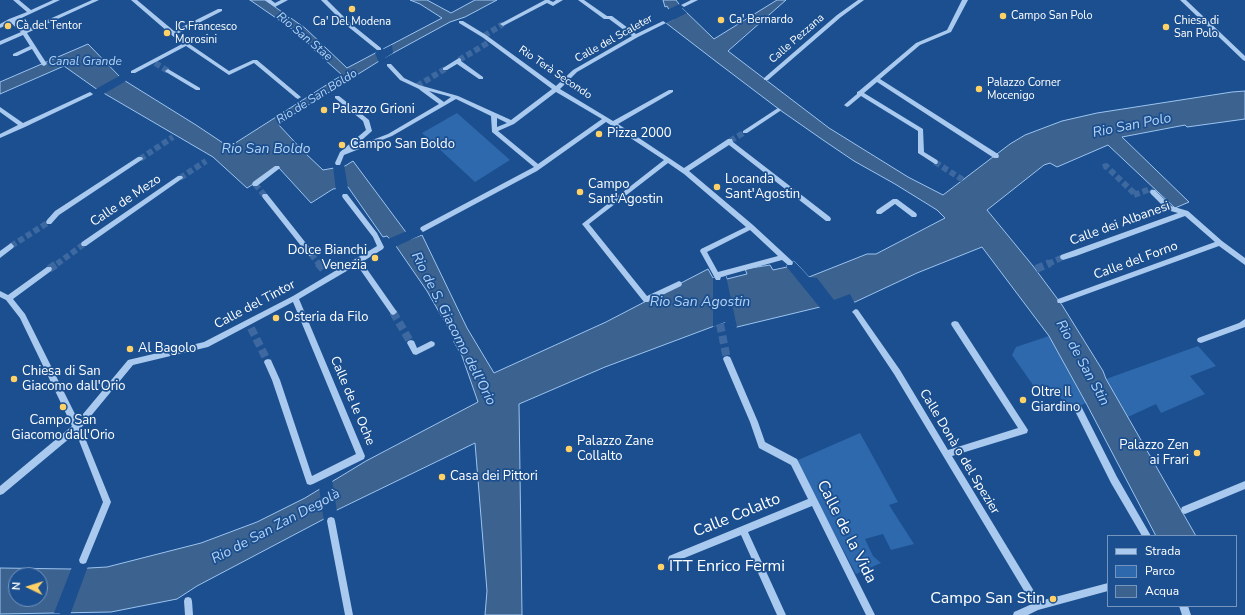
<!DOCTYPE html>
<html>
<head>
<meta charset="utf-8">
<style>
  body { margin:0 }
  #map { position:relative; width:1245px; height:615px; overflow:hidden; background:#1b4f8f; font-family:"Nunito Sans",sans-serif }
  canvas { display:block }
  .legend { position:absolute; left:1107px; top:535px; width:130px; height:72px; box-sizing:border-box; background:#1b4f8f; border:1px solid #7695bc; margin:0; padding:5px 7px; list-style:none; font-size:12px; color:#fff }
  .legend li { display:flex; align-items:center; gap:8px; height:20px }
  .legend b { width:20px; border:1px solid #7695bc }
  .north { position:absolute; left:8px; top:567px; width:40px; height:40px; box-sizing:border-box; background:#1b4f8f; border:1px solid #7695bc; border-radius:50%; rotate:274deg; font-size:11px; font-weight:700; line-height:16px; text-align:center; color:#fff }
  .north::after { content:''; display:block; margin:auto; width:14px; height:18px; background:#ffd166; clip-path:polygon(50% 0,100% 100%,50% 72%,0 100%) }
</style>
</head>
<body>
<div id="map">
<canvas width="1245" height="615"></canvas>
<ul class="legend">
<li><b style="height:5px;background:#a9c9ee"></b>Strada</li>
<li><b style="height:11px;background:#2e69ad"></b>Parco</li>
<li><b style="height:11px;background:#3c6290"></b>Acqua</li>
</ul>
<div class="north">N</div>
</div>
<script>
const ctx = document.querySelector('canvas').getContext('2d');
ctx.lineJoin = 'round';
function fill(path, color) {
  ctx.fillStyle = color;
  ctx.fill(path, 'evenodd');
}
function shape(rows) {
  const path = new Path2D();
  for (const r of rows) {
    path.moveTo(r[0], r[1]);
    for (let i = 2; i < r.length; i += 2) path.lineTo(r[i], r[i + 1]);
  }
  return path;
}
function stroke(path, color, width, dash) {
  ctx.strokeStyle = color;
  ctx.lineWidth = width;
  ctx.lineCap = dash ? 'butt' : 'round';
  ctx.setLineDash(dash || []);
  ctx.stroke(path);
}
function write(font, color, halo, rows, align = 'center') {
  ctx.font = font + ' "Nunito Sans",sans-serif';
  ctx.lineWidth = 3.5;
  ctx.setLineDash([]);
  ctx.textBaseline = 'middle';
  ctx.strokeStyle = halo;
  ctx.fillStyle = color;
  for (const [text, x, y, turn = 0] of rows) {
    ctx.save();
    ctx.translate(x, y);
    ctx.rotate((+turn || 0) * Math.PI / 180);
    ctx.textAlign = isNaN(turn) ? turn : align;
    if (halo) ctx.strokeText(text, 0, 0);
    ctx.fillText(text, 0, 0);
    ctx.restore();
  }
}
const green = shape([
  [457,113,510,160,475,182,422,133],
  [1049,336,1086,403,1070,410,1057,393,1040,395,1012,355,1016,347],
  [1198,346,1216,366,1190,376,1205,394,1161,413,1156,404,1128,417,1106,379],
  [860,433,898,502,889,505,914,544,891,550,883,534,865,539,873,556,881,563,856,574,796,461]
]);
const water = shape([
  [250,0,265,0,305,28,347,68,442,18,420,4,410,0,427,0,451,13,475,0,497,0,465,17,450,22,384,58,278,124,304,152,323,170,345,166,353,161,411,239,422,235,467,328,494,373,606,322,708,269,713,278,726,276,727,279,747,274,745,269,770,265,773,270,787,267,786,266,794,261,809,277,867,254,876,254,945,218,937,210,895,184,854,161,823,140,780,110,718,63,666,23,674,19,667,6,665,7,663,0,676,0,682,8,714,39,777,0,786,0,728,51,829,128,908,177,943,195,1010,144,1025,135,1062,121,1097,113,1232,92,1245,91,1245,119,1187,127,1185,125,1122,137,1189,202,1175,208,1108,145,1057,167,1050,163,1044,165,987,210,1033,266,1062,305,1103,371,1106,379,1196,536,1156,536,1086,403,1049,336,982,247,917,273,855,302,820,307,737,327,725,322,605,367,519,404,522,615,485,615,487,591,475,443,337,510,324,519,197,586,177,599,111,612,0,614,0,568,71,569,107,567,201,543,257,522,305,498,366,461,478,402,462,356,454,342,454,338,427,291,396,246,387,236,383,237,348,187,333,189,311,203,279,168,247,188,213,157,95,88,64,66,0,94,0,82,88,44,122,79,196,125,229,147,342,75,315,51,302,36,250,0],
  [16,575,40,575,40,599,16,599,16,575]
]);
const pier = shape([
  [682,3,684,7,682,8,687,13,665,24,665,21,672,18,667,10],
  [392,45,393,53,385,58,386,60,379,63,375,53,382,48,384,49],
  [121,75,126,81,102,95,94,90],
  [344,164,348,189,336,191,333,166],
  [407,231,412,237,421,233,423,234,395,247,388,239],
  [794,261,809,277,817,278,834,300,850,294,855,304,821,309,786,266],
  [726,276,737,327,734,328,726,325,725,322,713,327,713,278],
  [332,479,337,512,324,522,319,487],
  [88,566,70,615,60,615,60,613,54,613,72,567],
  [1236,605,1242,615,1244,615,1192,615,1188,606,1236,606]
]);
const minorTunnelFar1 = shape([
  [484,36,503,24],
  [459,60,491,41],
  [155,63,168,71],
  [417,86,445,69],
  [730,141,745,132],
  [140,159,173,137],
  [935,162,963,180],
  [1103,167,1106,166,1136,195],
  [180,178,206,161],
  [255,184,265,196],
  [1134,195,1150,189,1153,192],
  [11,246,49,222],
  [311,254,319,264],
  [57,264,84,244],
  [1048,264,1063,257]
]);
const minorTunnel = shape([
  [318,263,325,271],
  [49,269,58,263],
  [1036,269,1050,263],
  [393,312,411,343],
  [720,324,727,359],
  [251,328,268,362]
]);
const minor = shape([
  [13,0,19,0,31,10,53,0,60,0,15,21,25,30,92,0,99,0,27,33,47,64,44,66,42,65,32,49,17,56,13,56,13,54,30,46,23,35,0,45,0,41,21,32,11,23,0,28,0,24,9,19,27,12,13,0],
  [131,0,137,0,174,31,218,9,222,9,222,11,177,34,188,43,229,71,253,60,257,60,301,97,298,99,296,98,254,63,229,75,186,46,135,73,131,73,131,71,182,44,131,0],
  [265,0,271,0,275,3,281,0,288,0,275,7,265,0],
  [321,0,327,0,350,23,381,48,381,50,377,50,346,25,321,0],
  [545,0,549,0,553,2,556,0,563,0,553,6,547,3,505,25,503,26,500,24,545,0],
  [578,0,584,0,607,16,612,16,636,34,661,22,663,21,666,23,638,37,577,72,560,89,613,121,669,90,673,90,673,92,618,124,684,168,728,139,732,139,733,142,830,217,831,219,830,221,826,221,729,145,689,171,753,225,792,261,793,263,792,265,788,265,782,260,721,277,720,280,716,280,700,251,701,249,746,227,684,174,668,163,589,224,647,296,677,282,679,281,681,282,682,284,681,286,648,302,644,302,582,224,664,160,606,122,537,171,423,232,420,229,421,227,534,167,492,132,491,116,456,99,392,136,344,155,340,165,336,165,335,163,340,152,366,130,363,121,335,98,335,96,339,96,369,120,372,131,354,147,388,134,439,104,420,90,419,89,400,80,387,66,387,64,391,64,404,78,419,85,458,96,511,120,552,89,482,37,459,23,459,21,463,21,486,35,556,86,573,70,632,36,609,19,604,19,578,0],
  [429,91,451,97,444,102,429,91],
  [556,92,602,119,538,164,498,131,514,124,556,92],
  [497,118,507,123,497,127,497,118],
  [750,230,778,256,718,272,707,252,750,230],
  [691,0,698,0,684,7,681,5,691,0],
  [858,0,864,0,841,17,768,80,764,80,764,78,837,15,858,0],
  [962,0,968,0,951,32,920,45,880,79,998,154,999,156,998,158,994,158,877,82,864,93,923,129,924,152,937,160,938,162,937,164,935,164,918,153,918,131,861,96,849,106,847,107,844,105,857,94,857,92,859,91,916,43,947,30,962,0],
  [1180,0,1186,0,1245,56,1245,61,1243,60,1180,0],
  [459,58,461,59,461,61,483,77,483,79,479,79,457,64,447,70,443,70,443,68,459,58],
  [168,69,200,88,200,90,196,90,166,72,165,71,168,69],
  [90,92,93,94,92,95,25,127,0,138,0,134,18,125,0,112,0,107,23,123,90,92],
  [778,108,781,110,780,111,747,133,743,133,743,131,778,108],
  [138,157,142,157,143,159,59,215,51,224,47,224,46,222,47,220,55,211,138,157],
  [275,166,279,166,280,168,257,186,253,186,252,184,253,182,275,166],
  [178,176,182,176,183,178,86,246,82,246,81,244,82,242,178,176],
  [1151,190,1155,190,1171,206,1188,211,1222,241,1245,258,1245,265,1219,246,1062,303,1058,303,1057,301,1058,299,1215,242,1185,216,1076,256,1063,260,1061,259,1060,257,1061,255,1178,213,1167,210,1151,194,1150,192,1151,190],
  [263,194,267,194,313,252,314,254,313,256,309,256,263,198,262,196,263,194],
  [343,194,347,194,377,233,384,247,383,249,362,262,397,312,395,314,393,315,391,314,357,265,299,299,365,456,364,459,313,484,310,485,307,484,272,380,264,362,265,360,268,359,271,360,280,380,312,476,356,454,293,302,208,347,133,365,81,428,111,502,86,563,83,564,80,563,79,560,103,502,76,433,3,494,0,495,0,486,72,426,20,318,6,300,0,297,0,291,8,295,47,267,51,267,52,269,51,271,13,299,25,314,78,420,128,360,204,342,293,296,377,246,373,237,343,198,342,196,343,194],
  [893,199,897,199,916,213,917,215,916,217,912,217,895,204,881,214,877,214,876,212,877,210,893,199],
  [11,243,14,246,13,248,0,258,0,251,11,243],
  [856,309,858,310,900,370,948,450,1018,428,952,326,951,324,952,322,955,321,958,322,1028,430,1027,433,1024,434,952,456,1040,601,1108,583,1108,591,1038,610,1028,615,1013,615,1014,612,1032,604,894,374,854,314,852,312,854,310,856,309],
  [1245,319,1245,327,1201,343,1198,342,1197,340,1198,338,1239,323,1245,319],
  [411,340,414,341,417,348,431,341,434,342,435,344,434,346,416,355,413,354,407,343,408,341,411,340],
  [727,356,730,357,731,359,758,422,765,442,797,459,875,615,866,615,812,506,748,532,786,615,777,615,741,535,672,563,669,562,668,559,669,556,808,499,791,465,759,448,750,422,723,359,724,357,727,356],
  [1077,403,1080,404,1117,477,1151,536,1142,536,1111,483,1073,407,1074,404,1077,403],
  [1245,481,1245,489,1185,514,1182,513,1181,510,1182,507,1245,481],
  [331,517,334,518,335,521,353,615,345,615,327,521,328,518,331,517],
  [188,597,191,598,192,601,193,615,185,615,184,601,185,598,188,597],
  [1179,606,1188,606,1191,615,1182,615,1179,606]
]);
const markers = [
  [352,9,4,"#ffd166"],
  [1003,16,4,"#ffd166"],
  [721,20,4,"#ffd166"],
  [8,26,4,"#ffd166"],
  [1166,27,4,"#ffd166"],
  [167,33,4,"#ffd166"],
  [979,89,4,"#ffd166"],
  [324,110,4,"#ffd166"],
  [599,134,4,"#ffd166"],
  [342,145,4,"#ffd166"],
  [717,187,4,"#ffd166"],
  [580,192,4,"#ffd166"],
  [375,258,4,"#ffd166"],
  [276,318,4,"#ffd166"],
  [130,349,4,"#ffd166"],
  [14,379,4,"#ffd166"],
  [1023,400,4,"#ffd166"],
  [63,407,4,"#ffd166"],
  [569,449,4,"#ffd166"],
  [1197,453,4,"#ffd166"],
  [442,477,4,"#ffd166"],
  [661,567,4,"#ffd166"],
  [1053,599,4,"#ffd166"]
];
const farPoinames = [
  ["Campo San Polo",1011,16],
  ["Ca' Bernardo",729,20],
  ["Chiesa di",1174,21],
  ["San Polo",1174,34],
  ["Ca' Del Modena",352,22,"center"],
  ["Cà del Tentor",16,26],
  ["IC Francesco",175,27],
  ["Morosini",175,40],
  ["Palazzo Corner",987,83],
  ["Mocenigo",987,96]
];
const farStreetnames = [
  ["Calle del Scaleter",614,39,-29],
  ["Calle Pezzana",797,39,-41],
  ["Rio Terà Secondo",555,73,34]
];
const farWaternames = [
  ["Rio San Stae",304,37,40],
  ["Canal Grande",85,62],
  ["Rio de San Boldo",317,97,-32]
];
const poiNames = [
  ["Palazzo Grioni",332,110],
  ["Pizza 2000",607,134],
  ["Campo San Boldo",350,145],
  ["Locanda",725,180],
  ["Sant'Agostin",725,195],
  ["Campo",588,185],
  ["Sant'Agostin",588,200],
  ["Dolce Bianchi",367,251,"right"],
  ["Venezia",367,266,"right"],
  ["Osteria da Filo",284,318],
  ["Al Bagolo",138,349],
  ["Chiesa di San",22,372],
  ["Giacomo dall'Orio",22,387],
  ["Oltre Il",1031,393],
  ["Giardino",1031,408],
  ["Campo San",63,421,"center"],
  ["Giacomo dall'Orio",63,436,"center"],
  ["Palazzo Zane",577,442],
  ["Collalto",577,457],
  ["Palazzo Zen",1189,446,"right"],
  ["ai Frari",1189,461,"right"],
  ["Casa dei Pittori",450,477]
];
const streetNames = [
  ["Calle de Mezo",126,201,-34],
  ["Calle dei Albanesi",1120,224,-20],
  ["Calle del Forno",1136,261,-20],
  ["Calle del Tintor",255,305,-28],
  ["Calle de le Oche",352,401,67],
  ["Calle Donà o del Spezier",959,452,59]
];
const waterNames = [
  ["Rio San Polo",1132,126,-11],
  ["Rio San Boldo",266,150],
  ["Rio San Agostin",700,303],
  ["Rio de S. Giacomo dell'Orio",453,329,63],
  ["Rio de San Stin",1082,363,61],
  ["Rio de San Zan Degolà",276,527,-28]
];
const nearStreetnames = [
  ["Calle Colalto",737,516,-22],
  ["Calle de la Vida",846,532,63]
];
const nearPoinames = [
  ["ITT Enrico Fermi",669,567],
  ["Campo San Stin",1045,599,"right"]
];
fill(green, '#2e69ad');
fill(water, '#3c6290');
stroke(water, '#9cc4f0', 1);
fill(pier, '#1b4f8f');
stroke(minorTunnelFar1, '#3d69a0', 6, [6, 3]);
stroke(minorTunnel, '#3d69a0', 8, [8, 4]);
fill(minor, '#a9c9ee');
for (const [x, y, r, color] of markers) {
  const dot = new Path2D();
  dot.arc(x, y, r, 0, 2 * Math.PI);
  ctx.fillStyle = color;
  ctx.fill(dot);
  stroke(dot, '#1b4f8f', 1.5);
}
write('11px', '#fff', '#1b4f8f', farPoinames, 'left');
write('11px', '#fff', '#1b4f8f', farStreetnames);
write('italic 12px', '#b5d3f5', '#1b4f8f', farWaternames);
write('13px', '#fff', '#1b4f8f', poiNames, 'left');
write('13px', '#fff', '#1b4f8f', streetNames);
write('italic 14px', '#b5d3f5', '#1b4f8f', waterNames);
write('16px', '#fff', '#1b4f8f', nearStreetnames);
write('16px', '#fff', '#1b4f8f', nearPoinames, 'left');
</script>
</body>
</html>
